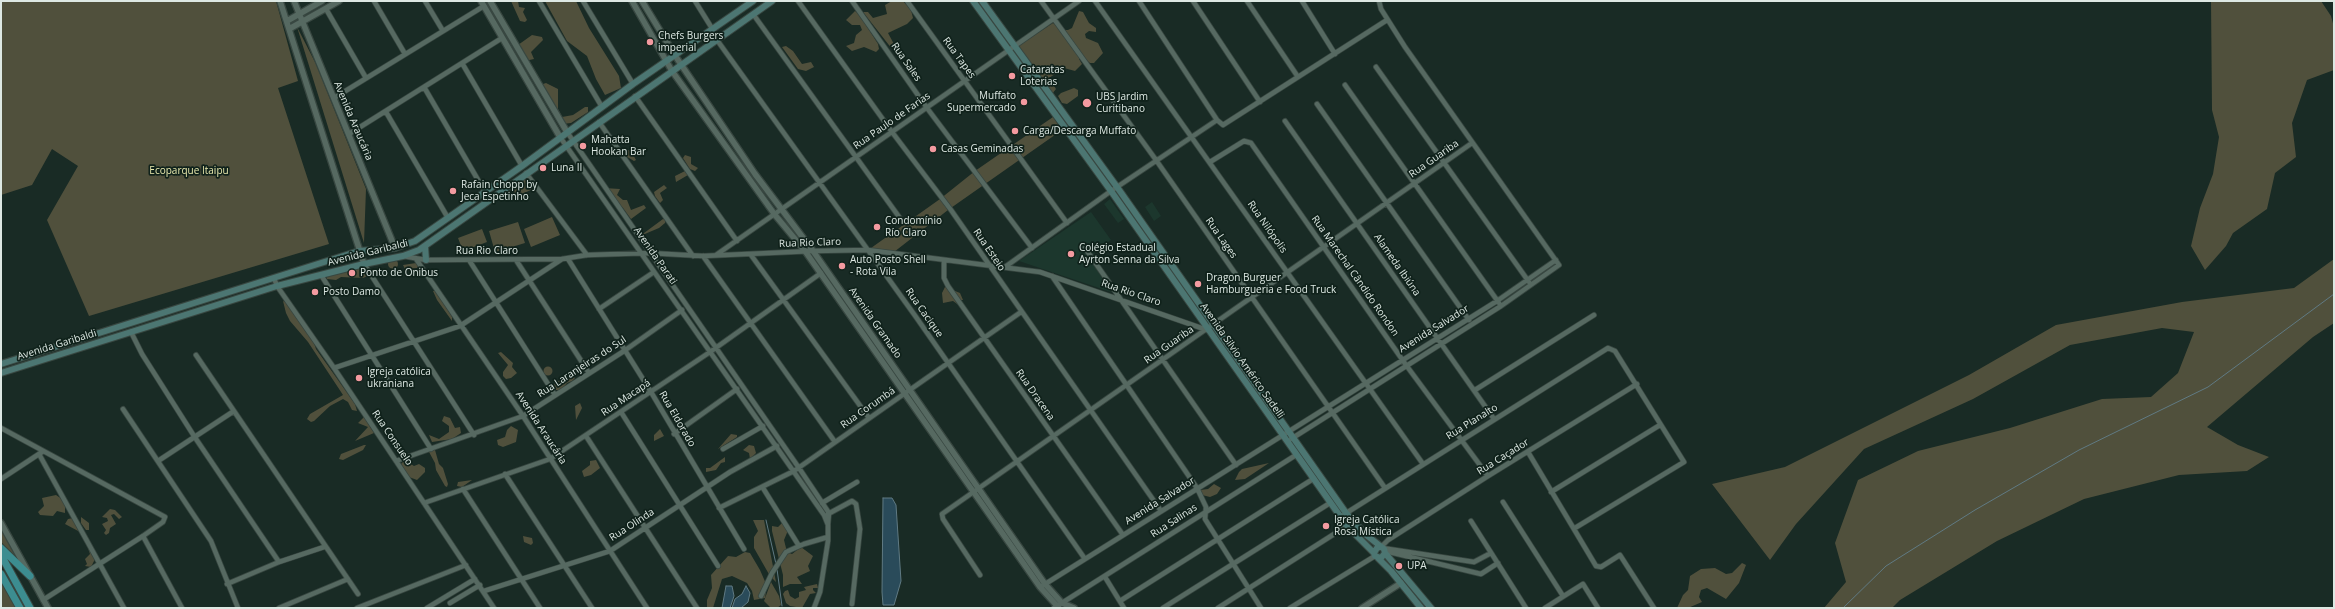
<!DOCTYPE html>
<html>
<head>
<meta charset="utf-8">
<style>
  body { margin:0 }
  #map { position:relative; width:2335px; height:609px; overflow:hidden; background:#192b25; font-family:"Open Sans",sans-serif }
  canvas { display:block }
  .frame { position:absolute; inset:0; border:2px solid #dde8e3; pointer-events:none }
</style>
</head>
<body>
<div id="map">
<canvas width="2335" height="609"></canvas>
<div class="frame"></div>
</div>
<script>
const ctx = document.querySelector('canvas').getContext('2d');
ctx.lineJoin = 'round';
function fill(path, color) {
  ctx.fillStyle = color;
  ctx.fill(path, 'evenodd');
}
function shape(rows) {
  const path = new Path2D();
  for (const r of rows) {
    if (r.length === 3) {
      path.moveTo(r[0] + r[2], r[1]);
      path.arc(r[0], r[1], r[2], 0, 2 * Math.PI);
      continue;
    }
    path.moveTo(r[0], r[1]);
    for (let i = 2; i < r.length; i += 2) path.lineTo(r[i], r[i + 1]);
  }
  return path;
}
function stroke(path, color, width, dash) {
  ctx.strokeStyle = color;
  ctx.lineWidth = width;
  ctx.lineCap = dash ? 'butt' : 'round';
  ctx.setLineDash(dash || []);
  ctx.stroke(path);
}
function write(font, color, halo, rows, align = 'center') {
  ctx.font = font + ' "Open Sans",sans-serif';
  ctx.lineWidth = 3.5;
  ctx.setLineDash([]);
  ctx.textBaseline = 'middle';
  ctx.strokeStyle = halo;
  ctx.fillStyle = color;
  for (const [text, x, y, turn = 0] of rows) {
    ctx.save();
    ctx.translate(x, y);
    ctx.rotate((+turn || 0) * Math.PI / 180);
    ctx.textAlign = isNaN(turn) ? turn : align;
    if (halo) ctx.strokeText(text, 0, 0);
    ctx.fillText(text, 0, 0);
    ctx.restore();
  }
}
const built = shape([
  [1110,199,1124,219,1118,223,1104,204],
  [1152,202,1161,216,1154,221,1145,207],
  [1091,212,1111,240,1089,257,1111,292,1019,261]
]);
const green = shape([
  [1,1,276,1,298,81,278,88,329,244,89,316,47,220,78,166,52,149,32,185,1,195],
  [511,1,518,1,519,7,525,8,523,12,527,20,525,22,520,21],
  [545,1,576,1,589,28,619,76,621,88,605,95,596,79,587,56,567,41],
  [892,1,903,1,911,10,913,18,907,24,888,33,895,46,892,49,863,12,868,12,873,18,887,14,885,5],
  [2211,1,2321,1,2331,16,2334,27,2334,70,2307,80,2292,123,2296,157,2275,173,2267,209,2233,233,2226,246,2205,270,2191,246,2200,208,2213,174,2219,137,2212,110],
  [855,11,859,14,878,44,879,49,876,52,864,47,852,51,846,46,854,43,856,35,862,30,860,25,852,25,846,20],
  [1079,11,1083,12,1089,23,1096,28,1096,32,1089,31,1085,34,1086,38,1098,43,1103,53,1094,63,1090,63,1082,57,1079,59,1082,64,1075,71,1064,68,1049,78,1056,89,1052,94,1018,46,1053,23,1063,30,1068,30,1072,28],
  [297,27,316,64,366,189,364,243],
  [532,35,542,37,543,40,531,52,534,59,525,61,518,45],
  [786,46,793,51,802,64,811,62,814,67,806,71,798,69,782,47],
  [546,83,558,89,558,109,562,117,573,115,585,107,588,107,588,112,571,123,562,124,543,86,543,84],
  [1074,88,1078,90,1078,96,1067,104,1062,103,1058,96,1061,93],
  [1053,117,1062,130,948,210,894,252,871,248,940,199,975,171],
  [625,149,631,151,636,160,634,161,624,155],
  [685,155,691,157,691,164,698,168,695,171,690,169,683,158],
  [685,171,688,175,676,182,675,176],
  [524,177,533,189,522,194,507,196,508,191],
  [664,185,667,188,660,193,663,200,660,203,655,196,654,192],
  [604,188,620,189,617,195,623,200,627,200,631,210,644,205,646,208,631,219,623,208,610,199],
  [552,217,560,235,531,247,524,229],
  [663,219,666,220,665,223,659,228,640,236],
  [518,222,525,243,495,252,489,231],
  [482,229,487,242,463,251,458,238],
  [2334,259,2334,323,2313,337,2207,427,2238,445,2269,457,2247,471,2179,475,2084,499,1997,541,1900,600,1892,608,1824,608,1846,582,1835,543,1858,480,1918,451,2010,428,2102,399,2151,397,2178,373,2194,332,2162,328,2070,345,1973,399,1864,449,1796,524,1770,560,1712,484,1785,467,1969,375,2056,325,2182,302,2294,288],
  [393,264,5],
  [416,263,418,266,417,268,406,271,403,265],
  [364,266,370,275,363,278,341,277,336,280,327,279,327,276],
  [945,287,960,293,963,300,960,300,960,306,953,301,943,303,942,293],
  [433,291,435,291,442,300,452,317,452,321,437,300],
  [283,301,288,303,313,340,316,349,355,404,357,411,352,410,348,402,343,399,330,406,314,421,311,422,307,419,310,414,343,395,308,342,290,321,286,313],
  [501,352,513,363,512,367,517,373,511,378,506,379,503,376,503,372,508,365,498,353],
  [548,371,4.5],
  [573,376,575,378,572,381,567,383,561,390,556,390,554,385,555,382],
  [580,403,582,408,576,420,575,406],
  [444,416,450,418,455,428,460,427,461,433,452,439,432,442,429,435,439,439,449,432,449,426,442,421],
  [364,417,374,433,355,441,368,427,358,423],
  [511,426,518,430,516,442,503,447,498,445,497,440,505,437,507,430],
  [660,429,664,436,654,441,654,435],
  [731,434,737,435,737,437,718,449],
  [364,445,366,445,363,450,343,460,339,459,341,454],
  [749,445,754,446,756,453,750,459,749,453,743,450],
  [432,450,435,450,439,464,443,468,448,484,447,487,445,486,436,470,435,463,429,452],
  [725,457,725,462,721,463,716,470,706,472,706,468,710,468],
  [405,460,414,466,419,464,425,468,425,472,417,480,409,477,401,464],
  [596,460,600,468,591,475,584,477,582,471,590,465,590,461],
  [1269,463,1245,479,1235,480,1239,472,1242,469],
  [472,480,462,487,457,486,458,482],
  [1214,484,1221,488,1217,494,1210,497,1202,495,1200,490,1208,489],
  [56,495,65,501,65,513,57,511,53,516,40,515,38,512,44,506,42,498],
  [110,509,115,510,122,517,119,519,114,514,111,515,116,524,110,528,109,533,106,535,104,533,106,530,102,524,108,521,107,518,102,517],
  [81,517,89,523,89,530,86,530,81,523],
  [73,518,80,532,65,524,68,519],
  [753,520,764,520,776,582,770,576,754,548,754,537,758,531],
  [783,522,789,528,784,540,787,552,792,554,801,547,813,556,808,566,810,571,797,577,802,584,790,584,783,587,783,575,772,531,772,526,778,527],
  [1,527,20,561,1,542],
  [523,536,532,538,533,543,531,545,524,542],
  [87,545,91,547,96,557,91,567,85,566,87,564,85,559,90,554],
  [745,552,750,553,760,570,767,586,765,598,754,600,752,591,747,583,732,576,722,579,713,608,707,608,707,600,712,588,711,575,728,556,736,557],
  [1742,563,1746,565,1739,583,1726,599,1707,588,1701,590,1699,597,1702,602,1688,608,1677,608,1683,595,1688,590,1690,576,1701,569,1715,568,1726,574,1732,573],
  [1,577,13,602,16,608,1,608],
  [771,582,779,596,781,605,777,608,771,608,764,601],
  [817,584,818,588,813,588,813,590,816,593,810,594,802,608,790,606,786,603,783,594,785,591,788,590,790,596,795,599,799,597,799,592,806,590,804,587]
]);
const water = shape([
  [883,498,892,498,896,505,901,581,894,605,883,605,882,592,883,498],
  [726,586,732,586,734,596,730,608,722,608,726,586],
  [746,586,750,593,748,602,741,608,732,608,735,599,742,594,746,586]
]);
const stream = shape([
  [766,520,776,564],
  [777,569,782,606],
  [1843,608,1886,566,1975,510,2079,450,2208,387,2334,294]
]);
const minor = shape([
  [374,1,405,54],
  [425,1,443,31],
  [539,1,602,107],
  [583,1,633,84],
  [695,1,713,30],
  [798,1,892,132,951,210,1161,511],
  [852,1,927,108,1032,248],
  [907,1,1067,223],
  [1041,1,1156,160,1385,488],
  [1095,1,1423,464],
  [1139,1,1217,120,1223,125,1387,20],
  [1193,1,1260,102],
  [1247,1,1298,77],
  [1302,1,1335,54],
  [326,9,366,78],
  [753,14,902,221],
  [717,40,916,317,1085,559],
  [462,63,522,166],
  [1376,67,1529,282],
  [1345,85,1499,303],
  [424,87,485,192],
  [635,96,737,241],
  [334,98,484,6],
  [1317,104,1469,320],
  [386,112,448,218],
  [1285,121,1494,419],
  [599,122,693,256],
  [567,132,799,468,829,513,828,524],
  [349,134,502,38],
  [560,137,824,515,828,525,828,541,820,592,814,608],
  [1210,162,1244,141,1251,143,1406,365,1488,476],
  [526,173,587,255],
  [1085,248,1236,465],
  [716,255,1079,1],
  [751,255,869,418],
  [403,256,426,260,562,259,587,255,649,253,703,256,813,251,868,250,1040,272,1207,330],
  [703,256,835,442],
  [416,259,523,416,647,608],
  [568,259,651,392,744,549],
  [469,260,555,395],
  [516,260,589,373],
  [944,262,944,278,948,286,1123,535],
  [364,264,474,435],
  [1005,267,1111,191,1217,120],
  [321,275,431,449],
  [1052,276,1197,488,1206,507,1205,519,1261,608],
  [274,278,277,286,334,368,494,608],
  [599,309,654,272],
  [131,332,142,354,194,436,279,562],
  [196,355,358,594],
  [334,368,460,326,562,259],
  [1475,390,1594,315],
  [123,409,211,541,238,608],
  [621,412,718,566],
  [1,428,165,517,163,522,143,536,43,600],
  [674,434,737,389],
  [586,436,697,608],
  [1291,439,1501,306,1559,265,1405,47,1381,9,1379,1],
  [723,449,763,426],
  [1528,452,1596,566,1601,567,1620,555,1654,608],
  [39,454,124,608],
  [158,461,234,411],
  [396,461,523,416,624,351,682,310],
  [505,474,592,608],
  [1,479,42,452],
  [763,488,799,546],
  [463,489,540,608],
  [1551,492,1660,425],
  [1503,502,1563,596],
  [424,503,550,459,710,352,821,273],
  [822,503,857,482],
  [719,508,794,471,1021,312],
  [828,514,852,501,856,504,860,529,852,604],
  [1340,517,1608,348,1615,351,1684,462,1575,528],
  [1471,521,1526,608],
  [143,536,182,608],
  [1381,547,1388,540,1488,476,1637,384],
  [1382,548,1474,562,1491,553],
  [1385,551,1481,574,1498,563],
  [980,575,943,519,942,514,1472,143],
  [1105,577,1124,608],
  [227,584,279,562,324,547],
  [1042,586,1497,301,1556,260],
  [484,591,610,551,730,472,777,446],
  [761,596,772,573,786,552,804,544,828,537],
  [1120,601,1313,479],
  [450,603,480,585],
  [279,608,348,579],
  [357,608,466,565],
  [427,608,475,579],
  [1054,608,1296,455],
  [1163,608,1330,503],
  [1218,608,1353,522],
  [1290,608,1375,556],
  [1545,608,1583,584,1598,608]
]);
const tertiary = shape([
  [280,1,364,264],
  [294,1,395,248],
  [481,1,560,137],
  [490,1,567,132],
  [632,1,672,71,775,215,805,251,1040,587,1059,608],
  [642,1,676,57,755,174,813,251,1045,584,1062,603,1074,608],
  [287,21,322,1],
  [289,29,339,1],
  [1,523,48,608],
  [1362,608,1401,583]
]);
const secondary = shape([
  [973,1,1111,191,1347,526,1374,553],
  [982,1,1117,187,1346,513,1365,534,1384,549,1385,553,1381,558,1375,556,1374,553,1377,548,1380,547],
  [425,246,426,260],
  [1,364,359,251,395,248,415,241,522,166,633,84,753,1],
  [1,373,277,286,364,264,403,256,419,250,772,1],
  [1385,553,1431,608],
  [1378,558,1391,571,1421,608]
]);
const trunk = shape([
  [1,548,30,576],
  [1,555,30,608],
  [1,574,20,608]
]);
const markers = [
  [650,42,4,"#f49aa0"],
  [1012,76,4,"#f49aa0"],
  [1024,102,4,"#f49aa0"],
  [1087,103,5,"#f49aa0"],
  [1015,131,4,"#f49aa0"],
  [583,146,4,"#f49aa0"],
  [933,149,4,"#f49aa0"],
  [543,168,4,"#f49aa0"],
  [453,191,4,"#f49aa0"],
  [877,227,4,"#f49aa0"],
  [1071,254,4,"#f49aa0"],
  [842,266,4,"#f49aa0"],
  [352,273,4,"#f49aa0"],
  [1198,284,4,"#f49aa0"],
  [315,292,4,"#f49aa0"],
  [359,378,4,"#f49aa0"],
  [1326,526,4,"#f49aa0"],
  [1399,566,4,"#f49aa0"]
];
const poiNames = [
  ["Chefs Burgers",658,36],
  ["imperial",658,48],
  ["Cataratas",1020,70],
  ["Loterias",1020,82],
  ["Muffato",1016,96,"right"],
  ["Supermercado",1016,108,"right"],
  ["UBS Jardim",1096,97],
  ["Curitibano",1096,109],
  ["Carga/Descarga Muffato",1023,131],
  ["Mahatta",591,140],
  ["Hookan Bar",591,152],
  ["Casas Geminadas",941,149],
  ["Luna II",551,168],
  ["Rafain Chopp by",461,185],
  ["Jeca Espetinho",461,197],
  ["Condomínio",885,221],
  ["Río Claro",885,233],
  ["Colégio Estadual",1079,248],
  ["Ayrton Senna da Silva",1079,260],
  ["Auto Posto Shell",850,260],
  ["- Rota Vila",850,272],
  ["Ponto de Onibus",360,273],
  ["Dragon Burguer",1206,278],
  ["Hamburgueria e Food Truck",1206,290],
  ["Posto Damo",323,292],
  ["Igreja católica",367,372],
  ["ukraniana",367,384],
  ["Igreja Católica",1334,520],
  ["Rosa Mística",1334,532],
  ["UPA",1407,566]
];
const streetNames = [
  ["Rua Tapes",959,58,54],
  ["Rua Sales",906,62,55],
  ["Avenida Araucária",353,121,67],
  ["Rua Paulo de Farias",892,121,-35],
  ["Rua Guariba",1434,159,-35],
  ["Rua Nilópolis",1267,227,55],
  ["Rua Lages",1221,238,55],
  ["Rua Rio Claro",810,243,-2],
  ["Rua Esteio",989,250,56],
  ["Rua Rio Claro",487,251],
  ["Avenida Garibaldi",368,253,-14],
  ["Avenida Parati",655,256,55],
  ["Alameda Ibiúna",1397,265,55],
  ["Rua Marechal Cândido Rondon",1355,276,55],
  ["Rua Rio Claro",1131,293,19],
  ["Rua Cacique",924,313,55],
  ["Avenida Gramado",875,323,55],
  ["Avenida Salvador",1434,329,-32],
  ["Avenida Garibaldi",57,345,-17],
  ["Rua Guariba",1169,345,-35],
  ["Avenida Silvio Américo Sadelli",1242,361,55],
  ["Rua Laranjeiras do Sul",582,367,-33],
  ["Rua Dracena",1035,395,55],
  ["Rua Macapá",626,398,-34],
  ["Rua Corumbá",868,408,-35],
  ["Rua Eldorado",677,419,60],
  ["Rua Planalto",1472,422,-32],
  ["Avenida Araucária",541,428,57],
  ["Rua Consuelo",392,438,56],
  ["Rua Caçador",1503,457,-32],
  ["Avenida Salvador",1160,501,-32],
  ["Rua Salinas",1174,521,-33],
  ["Rua Olinda",632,525,-33]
];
const parkNames = [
  ["Ecoparque Itaipu",189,171]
];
fill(built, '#1c372d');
fill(green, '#50503c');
fill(water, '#2a4b5a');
stroke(water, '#607a83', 1);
stroke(stream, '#607a83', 1);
stroke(minor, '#384741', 6);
stroke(tertiary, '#384741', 8);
stroke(secondary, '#384741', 8);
stroke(trunk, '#384741', 9);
stroke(minor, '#566961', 4.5);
stroke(tertiary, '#566961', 5.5);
stroke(secondary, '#4c7672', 6);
stroke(trunk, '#3c8d90', 7);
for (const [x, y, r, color] of markers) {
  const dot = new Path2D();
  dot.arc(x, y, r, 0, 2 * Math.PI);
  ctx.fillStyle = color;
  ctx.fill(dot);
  stroke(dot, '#10221b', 1.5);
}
write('10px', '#dde8e3', '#10221b', poiNames, 'left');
write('10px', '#dde8e3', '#10221b', streetNames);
write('10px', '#e8e8ad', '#10221b', parkNames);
</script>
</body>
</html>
